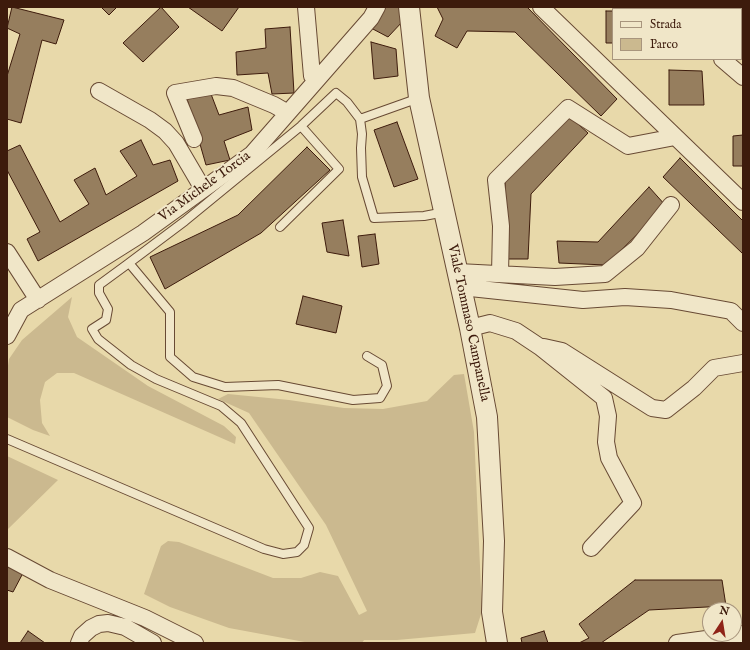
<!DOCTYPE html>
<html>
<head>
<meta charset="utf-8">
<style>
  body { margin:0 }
  #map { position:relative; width:750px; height:650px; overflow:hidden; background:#e8d9aa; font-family:"IM FELL English",serif }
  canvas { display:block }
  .frame { position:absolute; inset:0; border:8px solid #3d1b0c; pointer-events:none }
  .legend { position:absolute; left:612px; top:8px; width:130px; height:52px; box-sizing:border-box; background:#f0e6c8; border:1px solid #a8957d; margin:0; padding:5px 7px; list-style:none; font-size:12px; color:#3d1b0c }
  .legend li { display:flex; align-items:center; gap:8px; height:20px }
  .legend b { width:20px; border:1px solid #a8957d }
  .north { position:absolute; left:702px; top:602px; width:40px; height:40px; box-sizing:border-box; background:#f0e6c8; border:1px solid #a8957d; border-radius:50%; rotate:12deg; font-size:11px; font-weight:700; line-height:16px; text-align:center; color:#3d1b0c }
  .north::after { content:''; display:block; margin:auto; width:14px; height:18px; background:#8f2418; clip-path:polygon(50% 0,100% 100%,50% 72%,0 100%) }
</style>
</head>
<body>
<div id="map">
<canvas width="750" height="650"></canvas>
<div class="frame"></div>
<ul class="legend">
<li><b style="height:5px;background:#f0e6c8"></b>Strada</li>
<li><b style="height:11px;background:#cbb98f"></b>Parco</li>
</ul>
<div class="north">N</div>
</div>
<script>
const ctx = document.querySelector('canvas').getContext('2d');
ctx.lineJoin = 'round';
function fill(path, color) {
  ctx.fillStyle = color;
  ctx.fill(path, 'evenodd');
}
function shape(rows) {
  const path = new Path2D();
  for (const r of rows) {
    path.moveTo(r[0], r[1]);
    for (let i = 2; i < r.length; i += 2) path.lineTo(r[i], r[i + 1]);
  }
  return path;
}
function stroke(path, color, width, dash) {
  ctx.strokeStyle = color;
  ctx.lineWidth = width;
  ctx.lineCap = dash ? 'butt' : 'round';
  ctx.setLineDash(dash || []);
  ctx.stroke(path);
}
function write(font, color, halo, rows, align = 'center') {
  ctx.font = font + ' "IM FELL English",serif';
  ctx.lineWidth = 4;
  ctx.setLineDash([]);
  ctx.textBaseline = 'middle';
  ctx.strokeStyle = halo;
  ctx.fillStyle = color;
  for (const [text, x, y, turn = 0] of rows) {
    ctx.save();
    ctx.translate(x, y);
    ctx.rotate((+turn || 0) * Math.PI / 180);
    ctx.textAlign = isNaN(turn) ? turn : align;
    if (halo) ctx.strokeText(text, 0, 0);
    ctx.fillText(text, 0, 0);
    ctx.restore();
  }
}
const green = shape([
  [72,297,68,317,77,337,148,386,224,426,236,437,235,444,74,373,57,373,45,382,40,400,42,423,50,436,33,430,7,417,7,372,9,359,22,340],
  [464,374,474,432,482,611,475,633,397,640,364,640,362,643,310,643,229,628,170,607,144,594,161,546,168,541,179,542,273,578,301,578,320,572,338,576,359,615,367,611,326,525,249,413,218,399,228,394,289,400,344,408,383,409,427,401,454,375],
  [7,456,58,480,7,530]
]);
const building = shape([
  [12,7,64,20,56,44,42,40,21,123,7,119,7,76,20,34,7,28,12,7],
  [101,7,117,7,109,15,101,7],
  [161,7,179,27,143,62,123,43,161,7],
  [188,7,239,7,222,31,188,7],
  [386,7,399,7,403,21,388,37,371,28,386,7],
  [437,7,527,7,617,99,601,116,515,32,467,31,457,48,435,36,443,19,437,7],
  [606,11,613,11,613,43,606,43,606,11],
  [290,27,294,93,272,94,268,73,237,75,236,52,266,48,265,29,290,27],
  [371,42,396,49,398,76,374,79,371,42],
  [669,70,702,71,704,105,669,105,669,70],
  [211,94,219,115,248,107,252,130,224,141,230,160,206,165,187,99,211,94],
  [569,116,588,133,531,194,528,259,508,259,505,181,569,116],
  [397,122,418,179,394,187,374,130,397,122],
  [743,135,743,166,733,166,733,136,743,135],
  [141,140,153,165,170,160,178,181,38,261,27,239,40,232,7,170,7,151,20,145,60,222,89,204,74,180,95,168,106,195,137,176,120,151,141,140],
  [307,147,330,170,261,233,165,289,150,257,238,215,307,147],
  [680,158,743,221,743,254,663,177,680,158],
  [649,187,666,206,606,265,559,263,557,241,598,242,649,187],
  [343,220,349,256,327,252,322,223,343,220],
  [375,234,379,264,362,267,358,236,375,234],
  [303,296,342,306,336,333,296,324,303,296],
  [7,566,23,573,13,592,7,590,7,566],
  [635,580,722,580,726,606,649,610,601,643,579,643,589,638,579,624,635,580],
  [28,631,45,643,20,643,28,631],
  [544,631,548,643,522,643,521,638,544,631]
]);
const service = shape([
  [360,119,419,98],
  [280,227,339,169,301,126],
  [367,356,382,365,387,386,380,398,353,400,278,385,225,387,193,377,170,357,170,312,129,263,185,221,301,126,336,93,347,102,360,119,362,134,361,148,362,177,374,218,424,216,445,212],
  [7,439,264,549,283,554,297,552,304,545,309,528,241,423,221,406,156,379,131,365,98,339,92,329,106,320,108,309,99,293,99,285,129,263]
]);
const minor = shape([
  [306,7,312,76,316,80],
  [541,7,743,202],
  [662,7,665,9],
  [722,59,743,77],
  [99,91,150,120,165,131,176,143,203,189],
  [194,139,175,93,216,86,233,88,274,105,288,113],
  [7,252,38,300],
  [458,272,555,277,605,274,637,248,671,205],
  [500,274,501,226,496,180,568,108,628,146,675,137],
  [461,287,583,300,625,297,671,300,731,311,743,323],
  [470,328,490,323,516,331,540,347,604,398,608,416,606,442,609,458,633,503,591,548],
  [7,336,21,310,143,233,252,154,371,18,377,7],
  [544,347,562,351,652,408,666,410,694,388,714,368,743,363],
  [7,557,50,580,145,618,195,643],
  [79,643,82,636,91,628,99,624,108,623,125,627,153,643],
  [677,643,743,634]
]);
const tertiary = shape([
  [409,7,419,98,470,328,487,417,494,541,492,612,497,643]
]);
const streetNames = [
  ["Via Michele Torcia",205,187,-36],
  ["Viale Tommaso Campanella",468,323,78]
];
fill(green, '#cbb98f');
fill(building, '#967e5e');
stroke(building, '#3d1b0c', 1);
stroke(service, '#684a34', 10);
stroke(minor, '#684a34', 18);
stroke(tertiary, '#684a34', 22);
stroke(service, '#f0e6c8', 8);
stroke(minor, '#f0e6c8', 16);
stroke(tertiary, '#f0e6c8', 20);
write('14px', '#3d1b0c', '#f0e6c8', streetNames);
</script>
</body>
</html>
